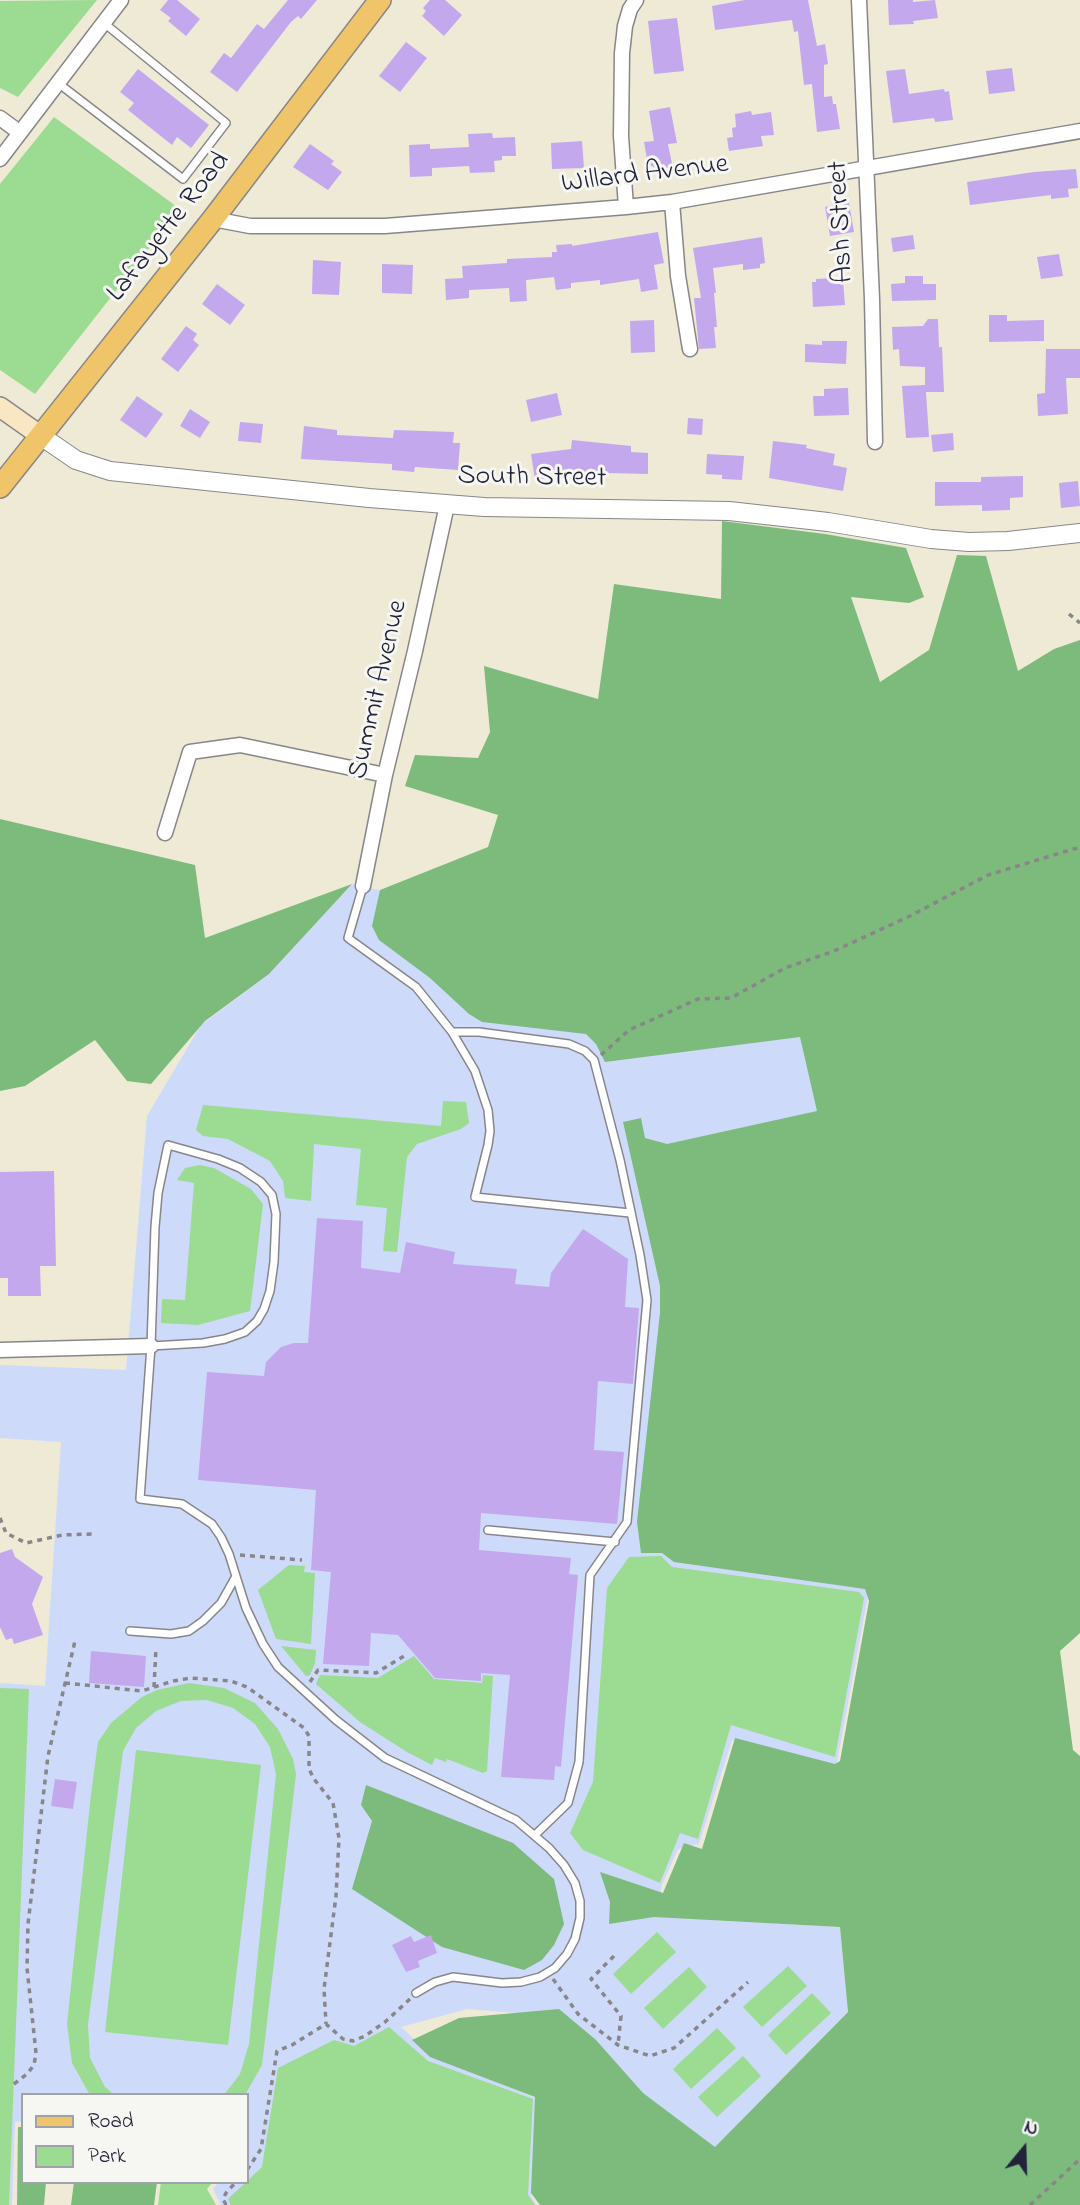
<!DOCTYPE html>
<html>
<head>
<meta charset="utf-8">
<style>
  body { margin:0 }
  #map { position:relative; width:1080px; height:2205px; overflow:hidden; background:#eeead6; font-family:"Indie Flower",sans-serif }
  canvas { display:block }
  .legend { position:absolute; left:21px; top:2093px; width:228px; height:91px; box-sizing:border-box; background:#f6f6f2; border:2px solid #a1a1a9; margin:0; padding:9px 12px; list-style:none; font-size:21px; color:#22223b }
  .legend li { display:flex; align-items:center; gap:14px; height:35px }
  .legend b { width:35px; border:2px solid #a1a1a9 }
  .north { position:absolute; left:989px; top:2114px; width:70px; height:70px; -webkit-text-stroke:5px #f6f6f2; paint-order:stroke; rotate:19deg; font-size:19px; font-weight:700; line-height:28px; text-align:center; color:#22223b }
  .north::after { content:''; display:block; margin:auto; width:24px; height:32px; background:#22223b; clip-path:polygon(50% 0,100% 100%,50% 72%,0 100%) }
</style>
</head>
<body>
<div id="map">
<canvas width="1080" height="2205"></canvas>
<ul class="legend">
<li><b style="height:9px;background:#f0c469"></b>Road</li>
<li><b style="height:19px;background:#9bdb92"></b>Park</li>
</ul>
<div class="north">N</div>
</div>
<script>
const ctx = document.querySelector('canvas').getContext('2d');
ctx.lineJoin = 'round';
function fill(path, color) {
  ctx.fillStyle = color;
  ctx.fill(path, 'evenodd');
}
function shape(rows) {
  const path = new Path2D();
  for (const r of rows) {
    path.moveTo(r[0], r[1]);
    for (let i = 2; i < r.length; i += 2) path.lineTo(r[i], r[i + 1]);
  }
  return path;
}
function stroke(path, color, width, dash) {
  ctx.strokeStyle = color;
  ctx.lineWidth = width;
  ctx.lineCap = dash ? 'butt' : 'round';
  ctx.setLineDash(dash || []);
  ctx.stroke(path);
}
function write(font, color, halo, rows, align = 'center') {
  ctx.font = font + ' "Indie Flower",sans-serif';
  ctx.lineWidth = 6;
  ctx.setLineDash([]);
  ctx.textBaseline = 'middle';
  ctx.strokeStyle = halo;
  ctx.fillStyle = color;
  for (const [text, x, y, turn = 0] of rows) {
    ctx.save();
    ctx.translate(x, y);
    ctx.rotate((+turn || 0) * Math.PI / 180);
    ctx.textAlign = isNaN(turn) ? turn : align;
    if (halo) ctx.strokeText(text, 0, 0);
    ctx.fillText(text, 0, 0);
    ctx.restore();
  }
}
const built = shape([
  [352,884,392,893,805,1026,824,1117,870,1585,835,1773,732,1740,699,1844,678,1849,661,1887,660,1917,840,1927,848,2012,715,2147,529,2014,467,2009,401,2027,433,2056,538,2099,531,2196,537,2205,221,2205,213,2189,219,2182,247,2182,247,2095,23,2095,23,2121,15,2122,12,2205,0,2205,0,1683,45,1686,61,1442,0,1438,0,1365,126,1370,147,1116,201,1025,269,974]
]);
const green = shape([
  [97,0,18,97,0,88,0,1],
  [54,117,180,209,35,394,0,370,0,184],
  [443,1101,466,1102,469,1123,461,1129,417,1144,407,1157,397,1252,383,1251,387,1208,356,1205,361,1149,314,1144,311,1201,285,1198,283,1181,270,1161,228,1139,203,1136,196,1130,203,1105,441,1126],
  [200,1165,214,1168,251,1189,263,1204,250,1311,198,1325,161,1323,162,1299,185,1300,194,1183,177,1180,185,1168],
  [661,1556,672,1567,859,1592,864,1598,835,1757,731,1725,698,1839,680,1833,660,1883,583,1850,570,1833,593,1782,607,1588,629,1557],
  [289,1565,305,1566,304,1572,315,1573,311,1644,276,1639,258,1590],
  [281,1646,316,1650,315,1663,310,1675,306,1676],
  [414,1656,434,1679,482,1683,483,1675,493,1676,487,1771,483,1773,447,1759,446,1762,435,1758,432,1765,407,1752,360,1722,316,1684,320,1675,378,1678],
  [189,1683,224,1688,255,1703,278,1729,293,1759,296,1774,262,2065,245,2095,224,2095,240,2074,249,2044,276,1774,270,1747,255,1724,233,1708,207,1700,181,1701,156,1711,136,1728,123,1751,88,2025,90,2058,105,2087,114,2095,90,2095,72,2063,67,2024,91,1794,98,1742,111,1723,142,1697,157,1690],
  [0,1688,29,1689,9,2205,0,2205],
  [136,1750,261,1765,228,2045,105,2032],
  [657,1932,676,1952,631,1994,613,1974],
  [788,1966,807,1986,762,2027,743,2007],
  [689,1967,707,1987,663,2029,644,2008],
  [812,1993,831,2013,786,2055,768,2035],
  [389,2027,428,2061,533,2099,528,2195,535,2205,231,2205,228,2199,262,2167,278,2068,334,2040,354,2046],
  [717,2028,736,2048,691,2089,673,2069],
  [743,2056,761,2076,717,2117,698,2097],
  [161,2182,213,2182,207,2189,216,2205,158,2205]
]);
const forest = shape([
  [722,521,825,534,906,548,924,597,909,603,851,597,880,682,929,650,957,555,986,556,1018,671,1054,649,1080,640,1080,1633,1060,1651,1073,1750,1080,1756,1080,2205,540,2205,531,2193,535,2097,430,2057,412,2040,459,2018,559,2009,596,2040,643,2093,715,2147,848,2012,840,1927,654,1917,609,1924,610,1902,600,1872,663,1893,684,1843,702,1849,735,1738,835,1764,840,1761,869,1601,865,1589,674,1562,662,1553,641,1553,637,1522,660,1313,660,1286,623,1122,641,1118,645,1138,667,1144,817,1111,800,1037,605,1062,596,1044,586,1034,482,1022,469,1014,430,978,379,940,372,926,380,890,488,847,498,815,405,786,415,755,478,758,490,732,484,666,598,699,614,584,721,599],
  [0,819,195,865,205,938,352,884,269,974,205,1021,151,1084,127,1081,95,1040,25,1086,0,1091],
  [366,1785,513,1843,554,1879,564,1924,554,1945,542,1960,524,1970,442,1947,352,1889,372,1821,361,1805],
  [18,2127,23,2127,23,2182,46,2182,44,2205,17,2205],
  [74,2182,157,2182,154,2205,71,2205]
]);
const building = shape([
  [168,0,177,0,200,19,186,36,168,21,171,18,160,10],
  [288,0,317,0,301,19,298,16,291,22,237,92,210,72,224,53,231,58,257,24,264,29],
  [430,0,445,0,462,15,444,36,422,16,426,11,423,8],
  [745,0,808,0,817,46,825,44,828,64,824,65,824,97,832,96,833,104,836,104,840,129,817,132,812,84,804,85,798,31,794,32,792,20,715,30,712,6],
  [888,0,913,0,913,2,935,0,938,18,913,21,914,24,889,25],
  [677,18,684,71,654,74,648,21],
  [406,42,427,58,400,92,379,76],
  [1012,68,1015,91,989,94,986,71],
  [138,69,209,125,191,148,177,137,172,145,128,110,134,103,120,92],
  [905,69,909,94,944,89,945,92,949,91,953,120,935,122,934,118,893,123,886,71],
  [670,107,677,143,668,144,673,169,654,172,653,166,650,166,649,159,647,159,644,142,654,141,649,111],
  [751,111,752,115,771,112,774,135,761,136,763,146,729,151,727,138,733,137,732,128,736,127,735,114],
  [492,133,493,138,515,137,516,156,502,156,502,160,494,161,495,172,470,173,469,166,432,168,432,176,410,177,409,145,430,144,430,149,469,147,468,134],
  [582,141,584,168,552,169,551,143],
  [310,144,334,161,331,164,342,172,328,190,293,167],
  [1076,169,1078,188,1068,189,1069,197,1051,199,1051,195,970,205,967,182,1034,172],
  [849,203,854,232,830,236,825,207],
  [658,232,664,263,654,265,658,289,641,292,639,279,600,285,600,280,571,283,571,288,556,290,554,277,526,280,527,301,510,302,509,288,469,290,469,298,446,300,445,279,463,278,462,266,507,263,507,259,552,257,552,252,557,252,556,245,572,244,572,246],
  [913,235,915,249,893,252,891,238],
  [762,237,765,263,760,264,760,268,743,270,743,264,713,268,716,293,714,293,717,327,714,327,716,348,699,349,694,298,701,298,693,248],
  [1059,254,1063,276,1041,279,1037,257],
  [313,260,341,262,339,295,312,294],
  [382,264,413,265,412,294,382,293],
  [905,276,923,276,923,284,936,284,936,300,892,301,891,284,905,283],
  [836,278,837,281,843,281,845,305,813,307,812,282,816,282,816,279],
  [217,284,245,305,230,325,202,304],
  [989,315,1007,315,1007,321,1044,320,1044,341,989,342],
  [928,319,938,319,939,347,942,347,944,392,926,392,929,437,906,438,902,386,925,385,925,389,925,367,900,366,899,349,893,350,892,327,923,326],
  [654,320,655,352,631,353,630,321],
  [186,326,197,334,193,340,199,345,178,372,161,359],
  [822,341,847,341,846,364,805,362,805,344,822,345],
  [1046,349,1080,349,1080,378,1066,378,1068,414,1038,416,1037,394,1045,393],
  [845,388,848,388,849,415,814,416,813,396,824,396,824,389],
  [557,393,562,415,531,422,526,400],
  [137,396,163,414,146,438,120,420],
  [190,409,210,422,200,438,180,426],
  [688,418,703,419,702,435,687,434],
  [240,422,263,424,261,443,238,441],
  [304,426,337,430,337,435,393,438,394,430,454,432,453,443,460,443,458,470,415,467,414,472,392,470,392,464,301,459],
  [953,433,954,450,933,452,931,435],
  [572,440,631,446,631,452,648,453,648,474,607,473,606,476,562,472,563,476,535,480,531,454,571,449],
  [773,441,807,445,806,448,835,454,833,465,847,468,843,491,769,478],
  [707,454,744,456,742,480,722,479,722,475,706,474],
  [1023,476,1023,497,1010,498,1010,510,982,511,982,505,935,506,935,482,981,482,981,477],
  [1078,481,1080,506,1061,508,1059,483],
  [54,1171,56,1266,40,1266,41,1296,8,1296,8,1278,0,1278,0,1172],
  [317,1218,363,1221,361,1268,400,1273,406,1242,455,1252,453,1264,517,1269,515,1284,549,1287,551,1273,583,1229,628,1259,625,1307,639,1308,633,1384,598,1381,594,1450,624,1452,617,1524,481,1513,479,1550,571,1558,569,1574,578,1575,561,1767,555,1766,554,1780,501,1777,510,1675,481,1673,481,1681,435,1678,398,1635,371,1633,369,1666,323,1664,331,1572,311,1570,316,1490,198,1480,207,1372,264,1376,266,1362,281,1347,294,1343,308,1343],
  [12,1549,15,1557,43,1577,32,1604,43,1635,14,1644,12,1638,6,1640,0,1627,0,1553],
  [91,1651,146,1656,144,1687,89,1683],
  [55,1779,77,1782,73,1809,51,1806],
  [431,1935,437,1953,418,1961,420,1967,406,1972,392,1945,411,1936,414,1942]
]);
const path = shape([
  [1069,614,1080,623],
  [601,1055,629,1030,698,999,731,998,785,968,834,951,910,916,988,875,1080,847],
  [0,1518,6,1533,26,1543,62,1535,93,1534],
  [240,1555,302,1560],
  [310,1682,318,1670,376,1673,404,1656],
  [65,1683,142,1691,173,1681,191,1678,231,1681,247,1687,304,1728,309,1736,309,1769,314,1779,333,1803,339,1838,336,1896,324,1989,326,2024],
  [154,1687,156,1648],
  [614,1956,591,1979,621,2016,618,2045],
  [553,1979,578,2014,618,2045,650,2056,674,2048,748,1982],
  [14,2084,27,2074,34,2065,36,2053,27,1968,28,1924,48,1756,75,1641],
  [247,2170,261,2149,277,2051,292,2045,326,2024,343,2039,353,2041,365,2036,385,2022,410,1999],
  [226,2205,223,2199,226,2193,236,2182],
  [1030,2205,1080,2159]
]);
const service = shape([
  [58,83,183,179,226,123,104,23],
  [363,886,348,938,416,987,452,1032,479,1032,569,1044,585,1051,594,1060,620,1160,640,1255,647,1300,627,1522,590,1575,579,1762,568,1803,535,1835],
  [452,1032,475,1071,488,1110,490,1131,488,1145,475,1197,630,1213],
  [151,1346,203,1343,225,1339,245,1332,257,1321,264,1309,270,1291,274,1262,276,1214,272,1195,261,1182,240,1168,218,1159,168,1145,158,1193,155,1227,151,1346,140,1499,182,1504,212,1524,221,1537,229,1554,246,1608,263,1644,278,1667,336,1720,385,1758,516,1820,549,1848,564,1865,575,1883,580,1901,580,1918,575,1939,567,1954,555,1968,540,1977,521,1982,502,1983,453,1977,435,1982,416,1993],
  [488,1530,615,1542],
  [130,1631,171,1634,189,1631,203,1621,221,1603,235,1578]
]);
const minor = shape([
  [859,0,872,299,875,442],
  [0,118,19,132],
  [0,159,121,0],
  [672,202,678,276,690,349],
  [626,207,621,136,622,53,625,26,630,9,636,0],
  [213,219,250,226,385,226,626,207,672,202,1080,131],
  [165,833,190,752,240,745,385,775],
  [363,886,385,775,415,651,447,505],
  [0,1350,151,1346]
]);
const tertiary = shape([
  [41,436,76,460,110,471,369,498,484,507,729,511,828,522,931,539,969,542,1008,541,1080,533]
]);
const secondary = shape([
  [0,407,41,436]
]);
const primary = shape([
  [0,487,213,219,380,0]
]);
const streetNames = [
  ["Willard Avenue",645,176,-7],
  ["Ash Street",843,222,-93],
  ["Lafayette Road",170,228,-52],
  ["South Street",532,479,1],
  ["Summit Avenue",380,690,-77]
];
fill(built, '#cedafa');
fill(green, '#9bdb92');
fill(forest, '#7cbb7c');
fill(building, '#c3a8ee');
stroke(service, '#888688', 10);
stroke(minor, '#888688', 17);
stroke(tertiary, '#888688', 20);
stroke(secondary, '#888688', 22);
stroke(primary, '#888688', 24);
stroke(path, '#888688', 3.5, [5, 5]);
stroke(service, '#fff', 7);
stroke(minor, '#fff', 14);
stroke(tertiary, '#fff', 18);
stroke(secondary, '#f9e7c3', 19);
stroke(primary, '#f0c469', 21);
write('28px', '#22223b', '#f6f6f2', streetNames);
</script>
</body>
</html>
